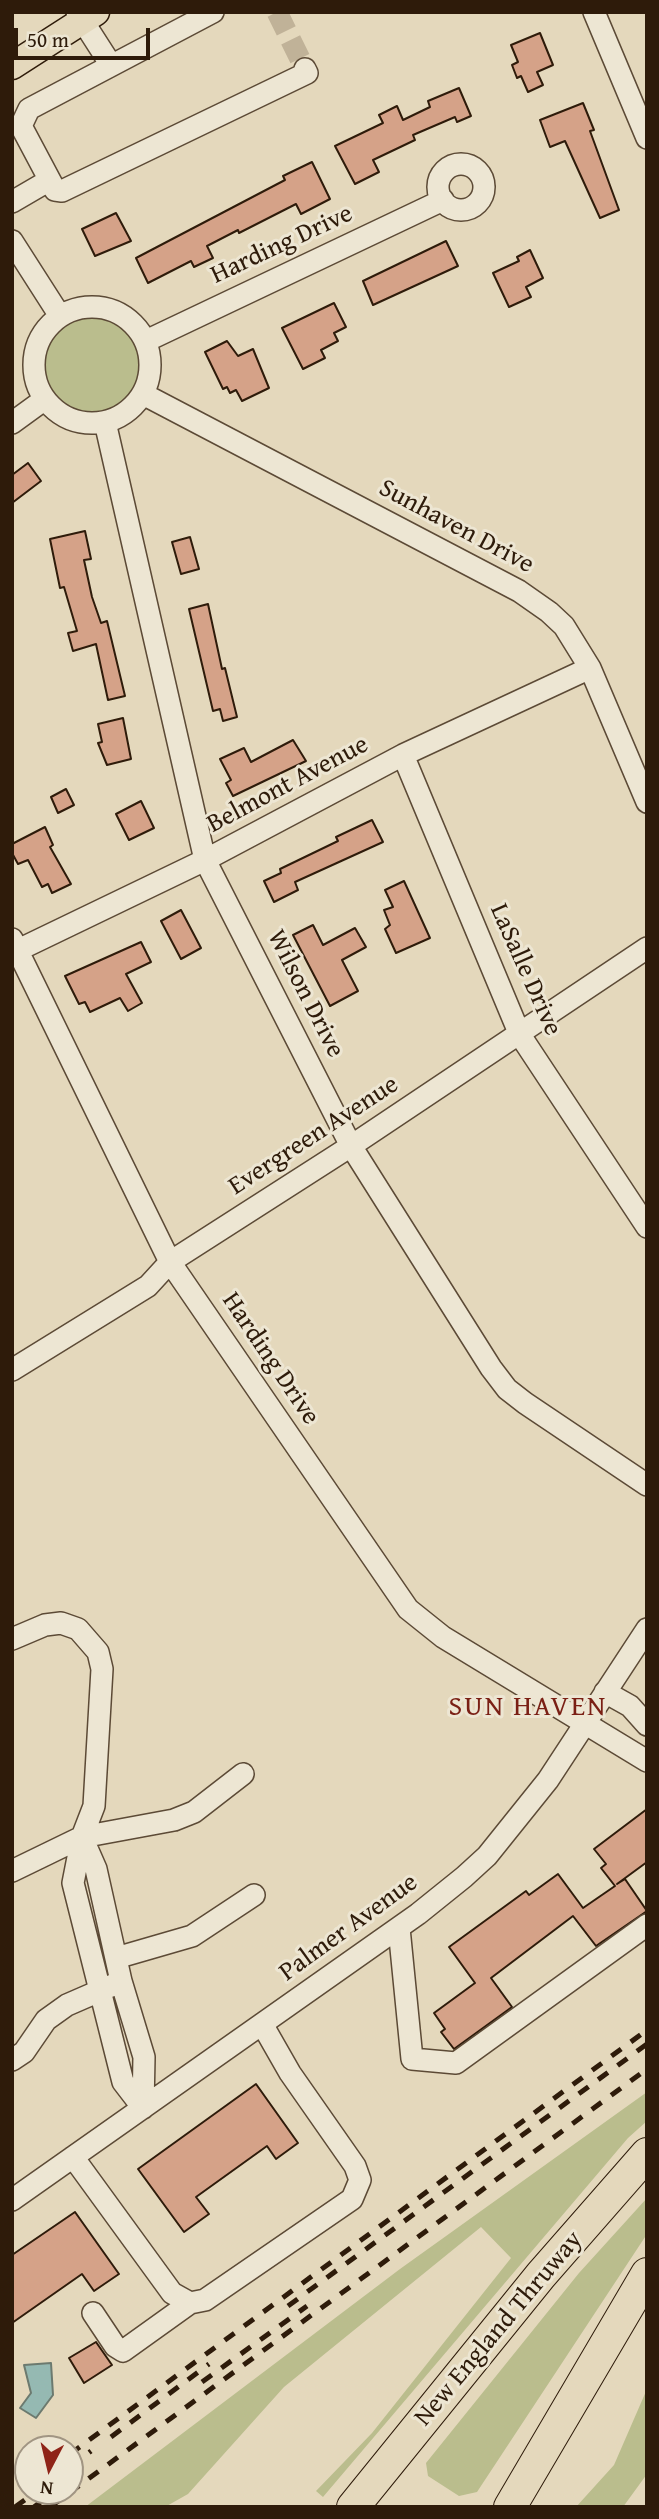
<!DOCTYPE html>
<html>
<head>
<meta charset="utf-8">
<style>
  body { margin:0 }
  #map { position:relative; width:659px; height:2519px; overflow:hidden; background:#e4d8bc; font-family:"Gentium Book Plus",serif }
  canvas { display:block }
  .frame { position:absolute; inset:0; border:14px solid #2e1b0a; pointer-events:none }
  .north { position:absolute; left:14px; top:2435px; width:70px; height:70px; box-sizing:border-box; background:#ede6d3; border:2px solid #a19583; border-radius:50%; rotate:187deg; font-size:19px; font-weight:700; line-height:28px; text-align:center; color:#2e1b0a }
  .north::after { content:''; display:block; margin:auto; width:24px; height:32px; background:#8f2418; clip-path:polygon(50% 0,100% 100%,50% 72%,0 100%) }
  .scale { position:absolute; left:14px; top:28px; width:136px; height:32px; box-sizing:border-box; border:4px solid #2e1b0a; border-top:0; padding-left:9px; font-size:21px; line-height:24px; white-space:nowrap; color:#2e1b0a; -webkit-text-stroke:5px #ede6d3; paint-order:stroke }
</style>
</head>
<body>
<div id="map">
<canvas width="659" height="2519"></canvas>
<div class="frame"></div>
<div class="north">N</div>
<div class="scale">50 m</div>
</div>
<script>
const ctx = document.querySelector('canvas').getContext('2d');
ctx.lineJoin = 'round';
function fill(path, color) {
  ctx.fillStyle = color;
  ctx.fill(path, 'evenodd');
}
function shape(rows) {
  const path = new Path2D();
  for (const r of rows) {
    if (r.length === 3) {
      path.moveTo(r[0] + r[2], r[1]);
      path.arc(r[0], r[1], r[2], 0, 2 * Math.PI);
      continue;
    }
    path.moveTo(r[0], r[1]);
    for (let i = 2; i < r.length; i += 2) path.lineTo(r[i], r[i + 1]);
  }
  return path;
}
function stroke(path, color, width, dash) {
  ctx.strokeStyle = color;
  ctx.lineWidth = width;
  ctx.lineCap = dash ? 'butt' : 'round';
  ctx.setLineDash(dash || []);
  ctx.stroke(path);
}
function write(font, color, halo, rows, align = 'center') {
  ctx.font = font + ' "Gentium Book Plus",serif';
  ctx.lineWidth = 6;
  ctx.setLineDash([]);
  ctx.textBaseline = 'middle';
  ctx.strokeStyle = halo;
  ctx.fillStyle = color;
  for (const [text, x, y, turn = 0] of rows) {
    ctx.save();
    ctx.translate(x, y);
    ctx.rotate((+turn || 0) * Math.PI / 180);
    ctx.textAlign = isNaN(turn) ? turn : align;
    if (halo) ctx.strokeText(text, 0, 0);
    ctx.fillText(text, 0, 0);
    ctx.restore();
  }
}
const green = shape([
  [92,367,52],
  [647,2092,647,2121,628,2138,323,2497,316,2491,372,2433,511,2258,481,2227,284,2387,188,2494,165,2507,85,2507,400,2269],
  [647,2198,647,2234,477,2492,459,2496,428,2476,426,2463,579,2273],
  [647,2389,647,2474,623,2507,576,2507,614,2465]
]);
const water = shape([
  [51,2363,53,2395,36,2418,20,2408,31,2393,24,2365,51,2363]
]);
const building = shape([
  [540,33,553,65,537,72,543,85,528,92,521,76,517,78,512,65,518,62,511,45,540,33],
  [459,88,471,116,457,122,455,117,413,135,415,140,373,160,379,172,355,184,335,146,383,123,379,115,397,106,403,120,430,107,428,101,459,88],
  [583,103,594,130,590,131,619,210,600,218,565,141,550,147,540,120,583,103],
  [312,162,330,199,301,214,296,204,239,233,238,230,207,246,213,258,194,267,191,261,148,283,136,258,285,180,283,176,312,162],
  [116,213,131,241,95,256,82,229,116,213],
  [446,241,458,266,373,305,363,281,446,241],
  [530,250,543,278,526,287,531,297,509,307,493,273,519,261,517,257,530,250],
  [334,303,346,327,334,333,338,341,321,350,325,358,303,369,282,328,334,303],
  [227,341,238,356,253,349,269,388,242,401,236,390,230,393,227,387,223,389,205,352,227,341],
  [28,463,41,481,12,503,12,475,28,463],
  [85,531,91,559,84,560,92,597,101,623,107,621,125,696,108,700,96,644,73,651,68,633,77,631,64,587,60,588,50,539,85,531],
  [190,537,199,569,181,574,172,542,190,537],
  [208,604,222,669,225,668,237,717,223,721,220,709,213,711,189,609,208,604],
  [123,718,131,759,107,765,98,743,102,742,98,724,123,718],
  [293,740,306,761,233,796,226,783,231,780,220,759,244,748,251,762,293,740],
  [66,789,74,805,58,813,51,797,66,789],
  [141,801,154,828,129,840,116,814,141,801],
  [372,820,383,842,295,882,298,890,274,902,264,881,281,873,280,869,338,841,336,837,372,820],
  [45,827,53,845,50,847,71,884,52,893,48,884,42,887,28,860,18,864,12,853,12,844,45,827],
  [404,881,430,938,396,953,385,929,390,925,384,910,393,907,385,890,404,881],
  [181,910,201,948,181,959,161,921,181,910],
  [313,925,323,945,355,928,366,947,342,960,358,991,330,1006,293,935,313,925],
  [141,942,151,962,126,974,142,1003,128,1011,120,998,90,1012,85,1002,79,1004,65,976,141,942],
  [647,1809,647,1862,617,1884,625,1879,647,1911,596,1946,573,1916,491,1978,512,2007,454,2049,441,2032,445,2029,434,2013,475,1983,449,1947,526,1891,529,1895,558,1874,583,1908,615,1886,601,1868,606,1864,594,1849,647,1809],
  [256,2084,298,2143,276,2159,267,2146,196,2197,209,2214,184,2232,138,2169,256,2084],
  [75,2212,119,2274,94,2291,82,2274,12,2323,12,2255,75,2212],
  [96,2342,112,2365,84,2383,69,2358,96,2342]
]);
const minorTunnel = shape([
  [277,12,305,69]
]);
const minor = shape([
  [77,12,111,65],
  [213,12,29,109,21,126,55,190,62,191,307,73,305,69],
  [594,12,647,138],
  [461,187,23],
  [12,202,48,181],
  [12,241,60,316],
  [92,365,58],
  [146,341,443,200],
  [143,394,519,591,549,612,564,626,590,668,647,802],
  [105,422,205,860,351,1146,491,1368,507,1389,525,1403,647,1485],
  [12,423,45,399],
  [403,755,520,1035,647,1227],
  [12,939,170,1262,408,1609,443,1637,647,1761],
  [12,953,205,860,403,755,590,668],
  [12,1370,148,1286,170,1262,351,1146,647,948],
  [12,1639,45,1625,61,1623,78,1629,98,1652,102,1669,94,1806,82,1837,73,1883,123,2082,143,2108],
  [605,1692,630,1706,647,1725],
  [82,1837,96,1869,121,1981,144,2057,143,2108],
  [12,1871,82,1837,174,1820,194,1812,243,1774],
  [399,1928,412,2059,456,2063,647,1925],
  [116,1958,192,1936,254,1895],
  [12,2060,24,2052,46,2020,67,2005,113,1985],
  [73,2157,172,2293,190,2303,205,2300,352,2199,360,2180,355,2166,290,2073,262,2024],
  [12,2200,418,1914,464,1877,487,1856,548,1780,647,1629],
  [93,2313,115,2346,123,2351,190,2303]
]);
const major = shape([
  [12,66,96,12]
]);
const highway = shape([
  [353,2507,541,2275,647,2154],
  [510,2507,647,2274]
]);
const rail = shape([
  [288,2306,647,2044],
  [202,2382,307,2306],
  [111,2437,209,2364],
  [70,2454,647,2030],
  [70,2467,91,2451],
  [15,2507,37,2491],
  [34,2507,55,2491],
  [50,2507,647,2069]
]);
const streetNames = [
  ["Harding Drive",282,245,-25],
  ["Sunhaven Drive",456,527,28],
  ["Belmont Avenue",288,785,-28],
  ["LaSalle Drive",525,970,66],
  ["Wilson Drive",305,994,63],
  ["Evergreen Avenue",314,1136,-33],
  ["Harding Drive",270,1359,56],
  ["Palmer Avenue",349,1928,-36],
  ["New England Thruway",499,2329,-50]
];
const neighbourhoodNames = [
  ["SUN HAVEN",528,1708]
];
fill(green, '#babd8d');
fill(water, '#95b9b2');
stroke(water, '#6c7a6f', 2);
fill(building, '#d5a288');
stroke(building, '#2e1b0a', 2);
stroke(minorTunnel, '#c0b298', 21, [21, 10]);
stroke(minor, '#5c4a36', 24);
stroke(major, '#2e1b0a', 29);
stroke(highway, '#2e1b0a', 34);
stroke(minor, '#ede6d3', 21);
stroke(major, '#e4d8bc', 26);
stroke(highway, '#e4d8bc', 32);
stroke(rail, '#2e1b0a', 5, [12, 12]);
write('26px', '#2e1b0a', '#ede6d3', streetNames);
ctx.letterSpacing = '2px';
write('28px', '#7a1f14', '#ede6d3', neighbourhoodNames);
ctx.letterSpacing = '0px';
</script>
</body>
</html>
